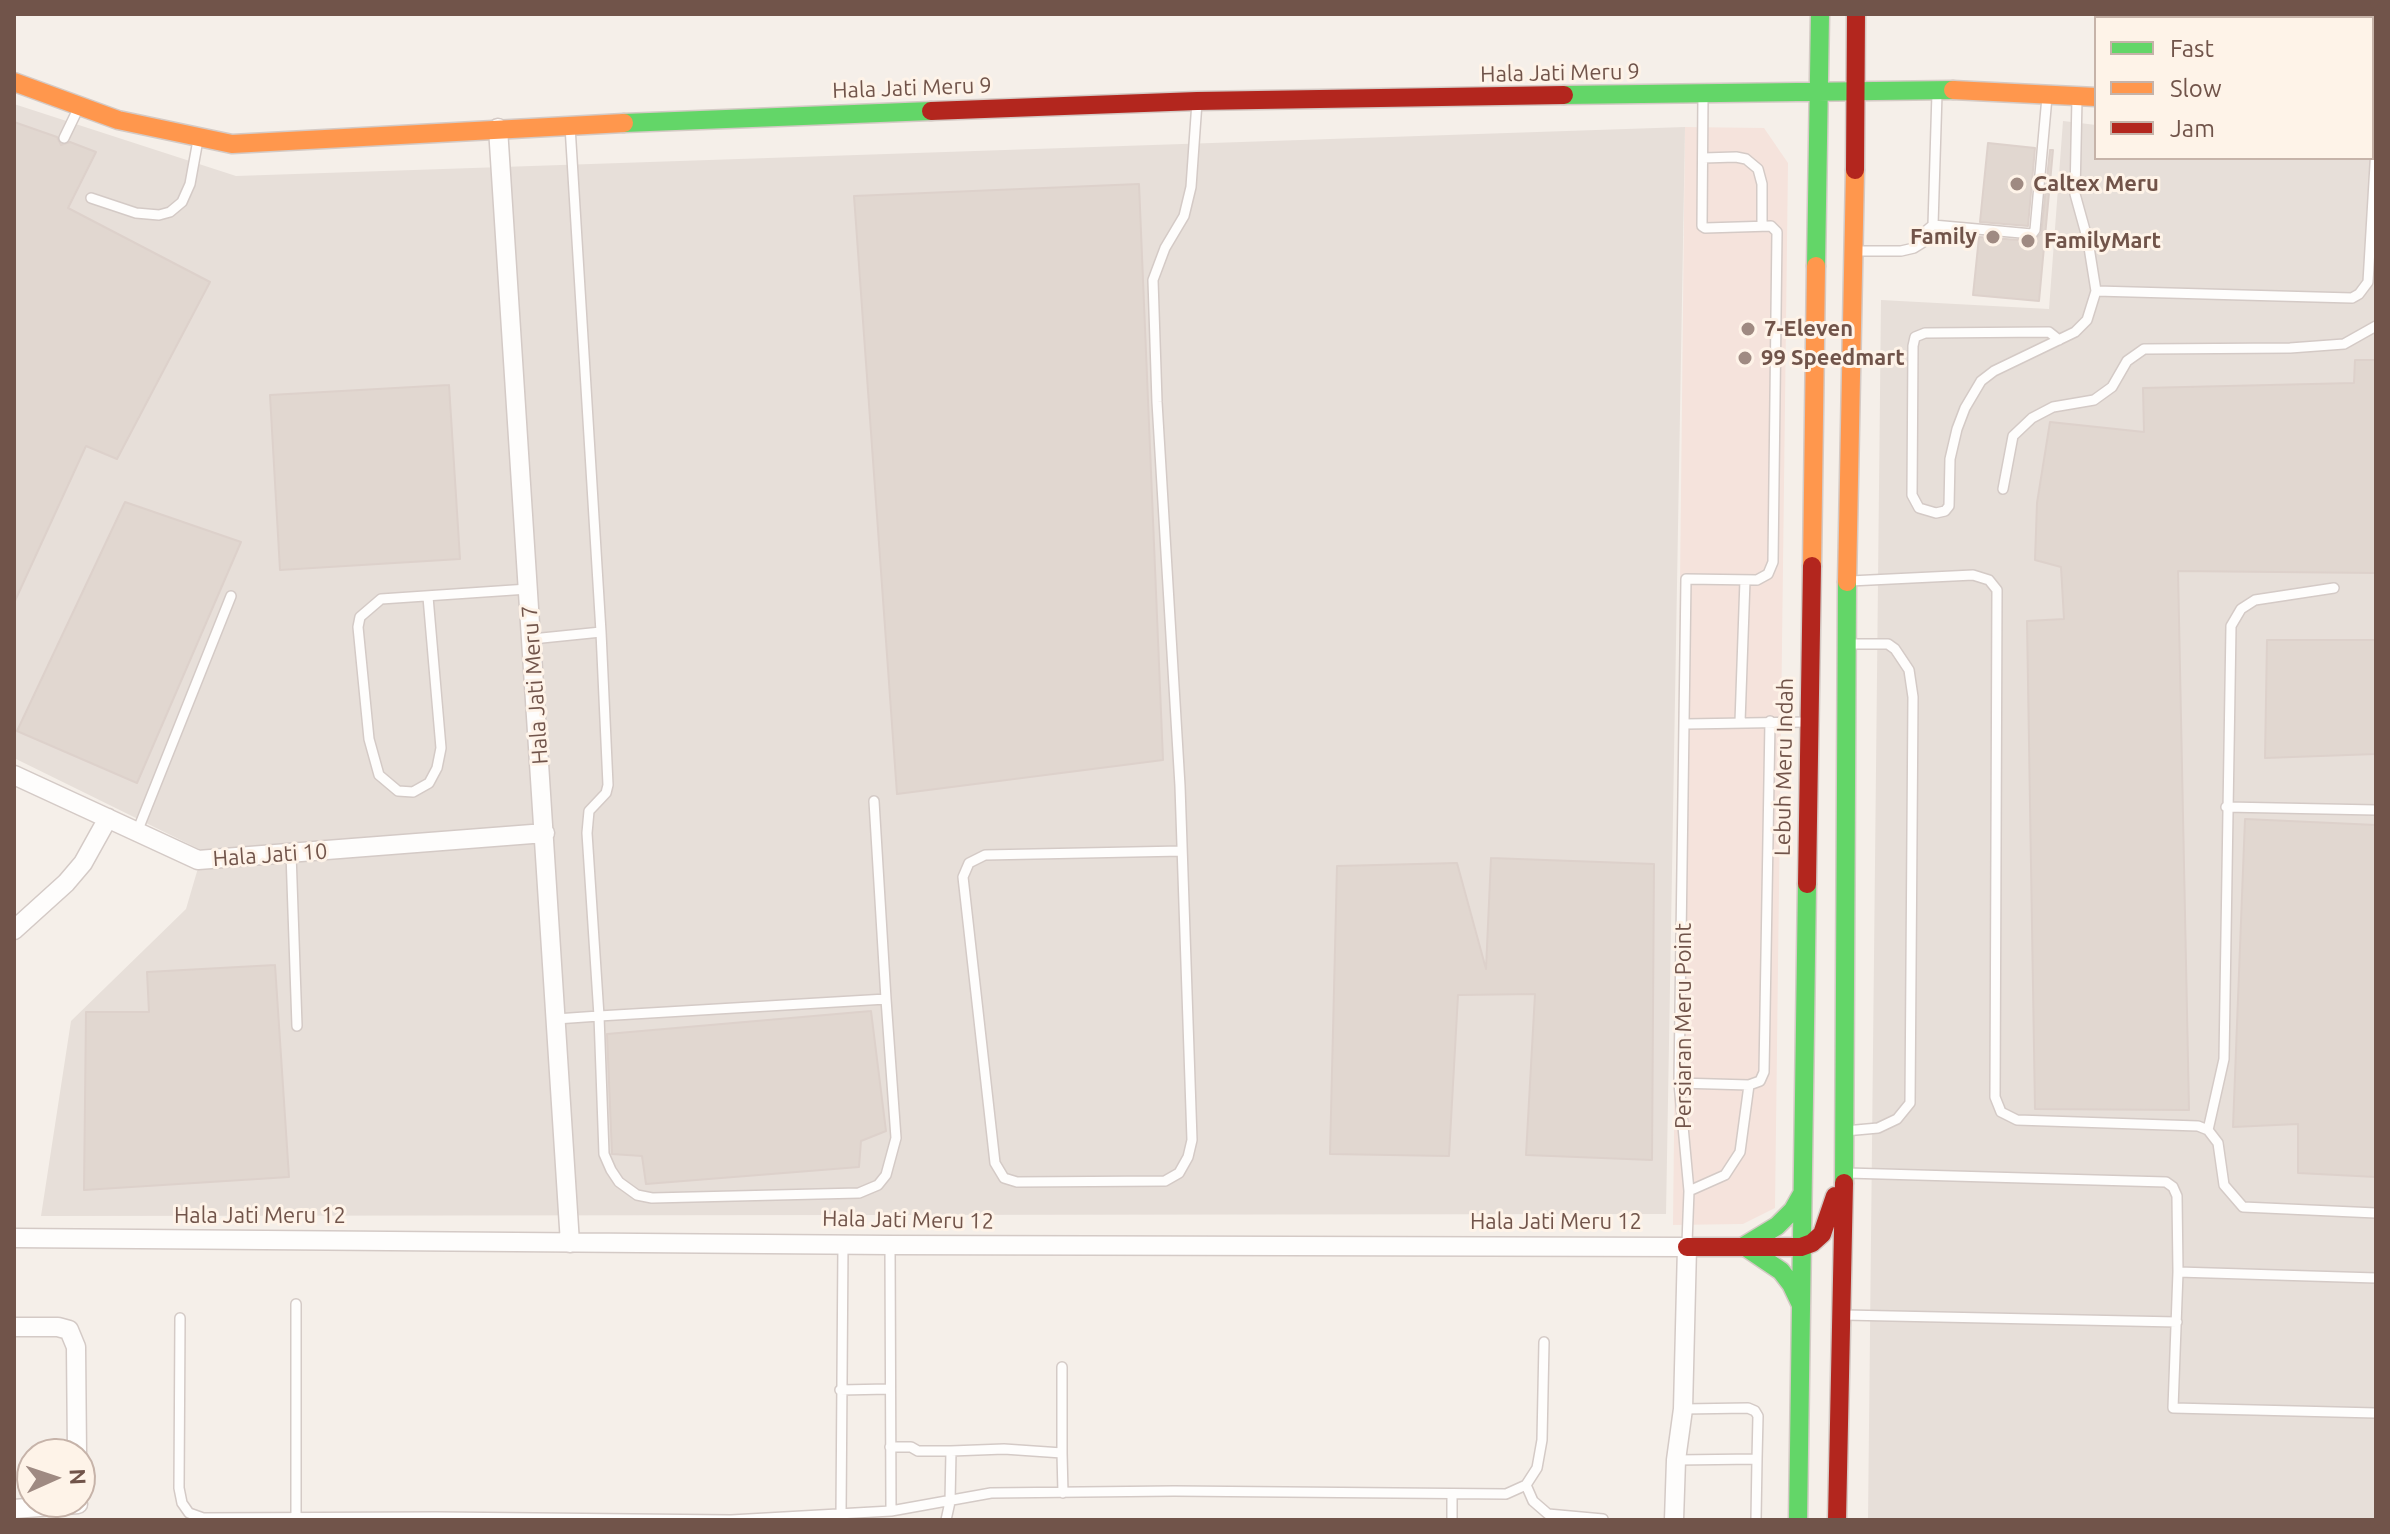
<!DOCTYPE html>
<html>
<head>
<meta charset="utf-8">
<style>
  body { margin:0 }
  #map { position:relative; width:2390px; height:1534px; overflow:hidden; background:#f5efe9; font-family:Ubuntu,sans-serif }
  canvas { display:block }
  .frame { position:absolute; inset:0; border:16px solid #71544a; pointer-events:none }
  .legend { position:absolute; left:2094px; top:16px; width:280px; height:144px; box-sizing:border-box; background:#fef3e8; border:2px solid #c6b3a9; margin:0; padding:10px 14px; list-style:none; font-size:24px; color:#71544a }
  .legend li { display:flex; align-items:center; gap:16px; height:40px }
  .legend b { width:40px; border:2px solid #c6b3a9 }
  .north { position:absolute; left:16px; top:1438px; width:80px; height:80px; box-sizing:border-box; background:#fef3e8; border:2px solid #c6b3a9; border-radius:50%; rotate:87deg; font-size:22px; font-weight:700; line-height:32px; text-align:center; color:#71544a }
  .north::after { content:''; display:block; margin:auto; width:28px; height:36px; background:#9f8a82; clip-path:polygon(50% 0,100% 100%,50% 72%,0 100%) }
</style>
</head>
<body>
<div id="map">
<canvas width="2390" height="1534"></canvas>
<div class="frame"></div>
<ul class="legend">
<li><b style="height:10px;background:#63d668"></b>Fast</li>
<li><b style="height:10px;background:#ff974d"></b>Slow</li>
<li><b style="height:10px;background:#b3261e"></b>Jam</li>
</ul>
<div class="north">N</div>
</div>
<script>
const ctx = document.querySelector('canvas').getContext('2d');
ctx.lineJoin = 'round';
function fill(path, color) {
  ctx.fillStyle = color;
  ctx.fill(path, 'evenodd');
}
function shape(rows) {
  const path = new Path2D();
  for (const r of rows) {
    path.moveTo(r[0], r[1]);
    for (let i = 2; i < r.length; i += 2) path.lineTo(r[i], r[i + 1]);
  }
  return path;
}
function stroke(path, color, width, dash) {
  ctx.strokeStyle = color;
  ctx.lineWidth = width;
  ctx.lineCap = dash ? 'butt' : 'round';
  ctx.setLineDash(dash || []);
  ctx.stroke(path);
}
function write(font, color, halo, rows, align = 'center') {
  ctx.font = font + ' Ubuntu,sans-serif';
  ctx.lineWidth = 6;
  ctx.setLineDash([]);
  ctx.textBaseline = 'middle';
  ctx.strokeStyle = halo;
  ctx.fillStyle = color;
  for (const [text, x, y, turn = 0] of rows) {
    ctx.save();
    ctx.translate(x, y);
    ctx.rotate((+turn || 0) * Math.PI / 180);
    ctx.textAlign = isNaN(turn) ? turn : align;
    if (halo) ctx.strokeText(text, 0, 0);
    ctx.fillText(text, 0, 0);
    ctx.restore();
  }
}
const commercial = shape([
  [1685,127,1764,128,1788,163,1775,1208,1743,1224,1673,1225]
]);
const industrial = shape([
  [14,104,236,176,1685,127,1666,1214,41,1216,71,1021,186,909,203,851,14,758],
  [2063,121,2096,125,2096,158,2376,159,2376,1520,1868,1520,1881,300,2049,309]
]);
const building = shape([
  [14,122,57,137,61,145,70,142,96,152,68,208,210,282,117,459,86,446,14,603,14,122],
  [1988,143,2035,148,2028,226,1980,222,1988,143],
  [2050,150,2053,150,2039,301,1973,295,1979,237,2032,241,2041,234,2050,150],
  [1139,184,1163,760,897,794,854,196,1139,184],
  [2355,360,2376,360,2376,573,2178,571,2189,1110,2035,1109,2027,621,2064,619,2061,567,2035,560,2037,503,2050,422,2144,432,2143,388,2354,383,2355,360],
  [449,385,460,559,280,570,270,395,449,385],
  [125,502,241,542,137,783,17,731,125,502],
  [2267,640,2376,640,2376,754,2265,758,2267,640],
  [2245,819,2376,825,2376,1177,2298,1173,2298,1124,2233,1127,2245,819],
  [1491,858,1654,864,1652,1160,1526,1155,1535,994,1458,995,1449,1156,1330,1154,1337,866,1457,863,1486,969,1491,858],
  [275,965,289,1177,84,1190,86,1012,149,1012,147,972,275,965],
  [871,1011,886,1131,861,1141,859,1167,646,1184,642,1156,612,1154,607,1034,871,1011]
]);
const lane = shape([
  [2077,98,2075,194,2088,241,2096,291],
  [64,138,78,109],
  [1703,158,1736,157,1746,159,1758,169,1762,184,1762,226],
  [91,198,136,213,159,215,170,212,182,202,190,184,198,140],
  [1933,225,1937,93],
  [1855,251,1901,251,1914,248,1922,243,1927,230,1933,225,2032,234,2035,230,2047,97],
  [2059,340,2049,332,1925,333,1915,337,1913,346,1912,495,1919,508,1936,513,1945,511,1949,506,1950,459,1957,429,1965,408,1981,381,1994,371,2075,332,2087,320,2096,291,2352,298,2359,294,2368,282,2376,148],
  [2003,489,2013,436,2032,418,2053,407,2094,400,2112,387,2127,361,2144,349,2290,348,2344,344,2376,326],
  [1850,581,1973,575,1989,580,1997,590,1995,1097,2001,1112,2017,1120,2198,1126,2208,1130,2218,1143,2224,1185,2243,1207,2376,1213],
  [428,597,441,748,437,768,429,783,413,792,398,791,379,775,369,739,358,627,360,617,381,599,528,589],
  [532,639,601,632,570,126],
  [1740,722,1745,580],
  [1686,724,1807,722],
  [874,801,886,999],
  [2226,807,2376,810],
  [137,832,231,596],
  [1182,851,985,855,969,863,963,877,995,1163,1004,1178,1017,1182,1165,1181,1179,1173,1188,1157,1192,1140,1180,786,1157,402,1153,280,1165,248,1184,216,1191,187,1197,102],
  [291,853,297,1026],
  [886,999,896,1138,886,1175,878,1185,859,1193,652,1198,637,1195,619,1182,611,1170,604,1154,599,1016,886,999],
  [556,1019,599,1016,587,833,589,811,606,793,608,785,601,632],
  [1679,1083,1749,1085,1760,1081,1764,1072,1770,721],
  [2208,1130,2224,1059,2231,626,2241,609,2255,600,2334,588],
  [1845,1131,1878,1128,1897,1119,1910,1103,1913,697,1909,670,1895,649,1888,644,1849,644],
  [1847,1173,2166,1182,2173,1187,2177,1196,2178,1272,2173,1408,2376,1413],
  [1689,1191,1725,1175,1740,1152,1749,1085],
  [1687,1243,1689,1191,1679,1083,1686,579,1757,580,1768,574,1773,562,1777,232,1771,226,1705,228,1702,226,1703,95],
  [890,1245,891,1511],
  [2178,1272,2376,1278],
  [1844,1315,2177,1322],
  [180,1318,179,1488,182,1503,189,1513,203,1518,436,1517,731,1520,891,1511,991,1493,1174,1491,1506,1494,1526,1485,1537,1468,1542,1440,1544,1342],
  [840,1390,889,1389],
  [890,1447,911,1447,918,1451,951,1451],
  [1062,1453,1063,1493],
  [1676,1460,1757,1459,1758,1416,1755,1411,1748,1408,1683,1409],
  [1526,1485,1533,1501,1548,1514,1603,1519],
  [841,1515,843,1244],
  [296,1518,296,1304],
  [946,1520,950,1502,951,1451,1004,1449,1062,1453,1062,1367],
  [1452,1520,1452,1494],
  [1756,1520,1757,1459]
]);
const street = shape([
  [2372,123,2376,124],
  [498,128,570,1243],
  [14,775,198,860,545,833],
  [14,930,66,883,83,863,108,818],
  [14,1238,890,1245,1687,1247,1683,1409,1676,1460,1674,1520],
  [14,1327,58,1327,69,1330,76,1347,77,1454],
  [14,1509,78,1504]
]);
const fast = shape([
  [1564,95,1953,90],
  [624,123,931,111],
  [1816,266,1820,14],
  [1844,1183,1847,582],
  [1744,1246,1781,1271,1791,1284,1801,1305],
  [1744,1246,1777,1226,1793,1210,1802,1194],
  [1798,1520,1807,884]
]);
const slow = shape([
  [14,82,118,120,232,144,624,123],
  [1953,90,2096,97],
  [1812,566,1816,266],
  [1847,582,1855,170]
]);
const jam = shape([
  [931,111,1197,101,1564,95],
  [1855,170,1856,14],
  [1807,884,1812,566],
  [1687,1247,1801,1247,1812,1243,1822,1234,1835,1196],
  [1837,1520,1844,1183]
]);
const markers = [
  [2017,184,8,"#9f8a82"],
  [1993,237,8,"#9f8a82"],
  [2028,241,8,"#9f8a82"],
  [1748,329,8,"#9f8a82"],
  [1745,358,8,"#9f8a82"]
];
const streetNames = [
  ["Hala Jati Meru 9",1560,73,-1],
  ["Hala Jati Meru 9",912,88,-2],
  ["Hala Jati Meru 7",535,685,-94],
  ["Lebuh Meru Indah",1784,767,-89],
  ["Hala Jati 10",270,855,-4],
  ["Persiaran Meru Point",1684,1026,-90],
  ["Hala Jati Meru 12",260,1216],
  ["Hala Jati Meru 12",908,1220,1],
  ["Hala Jati Meru 12",1556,1222]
];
const poiNames = [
  ["Caltex Meru",2033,184],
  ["Family",1977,237,"right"],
  ["FamilyMart",2044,241],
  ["7-Eleven",1764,329],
  ["99 Speedmart",1761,358]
];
fill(commercial, '#f5e3dc');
fill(industrial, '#e7dfd9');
fill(building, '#e1d7d0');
stroke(building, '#ddd1cb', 2);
stroke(lane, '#d4cac6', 12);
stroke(street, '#d4cac6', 21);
stroke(fast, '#d4cac5', 21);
stroke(slow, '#d4cac5', 21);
stroke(jam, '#d4cac5', 21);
stroke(lane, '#fefdfc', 9);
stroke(street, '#fefdfc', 18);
stroke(fast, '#63d668', 18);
stroke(slow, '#ff974d', 18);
stroke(jam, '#b3261e', 18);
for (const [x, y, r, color] of markers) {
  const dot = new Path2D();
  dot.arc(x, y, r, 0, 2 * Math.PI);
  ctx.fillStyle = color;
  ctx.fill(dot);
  stroke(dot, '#fef3e8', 3);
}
write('22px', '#71544a', '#fef3e8', streetNames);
write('bold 22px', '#71544a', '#fef3e8', poiNames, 'left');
</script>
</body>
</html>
